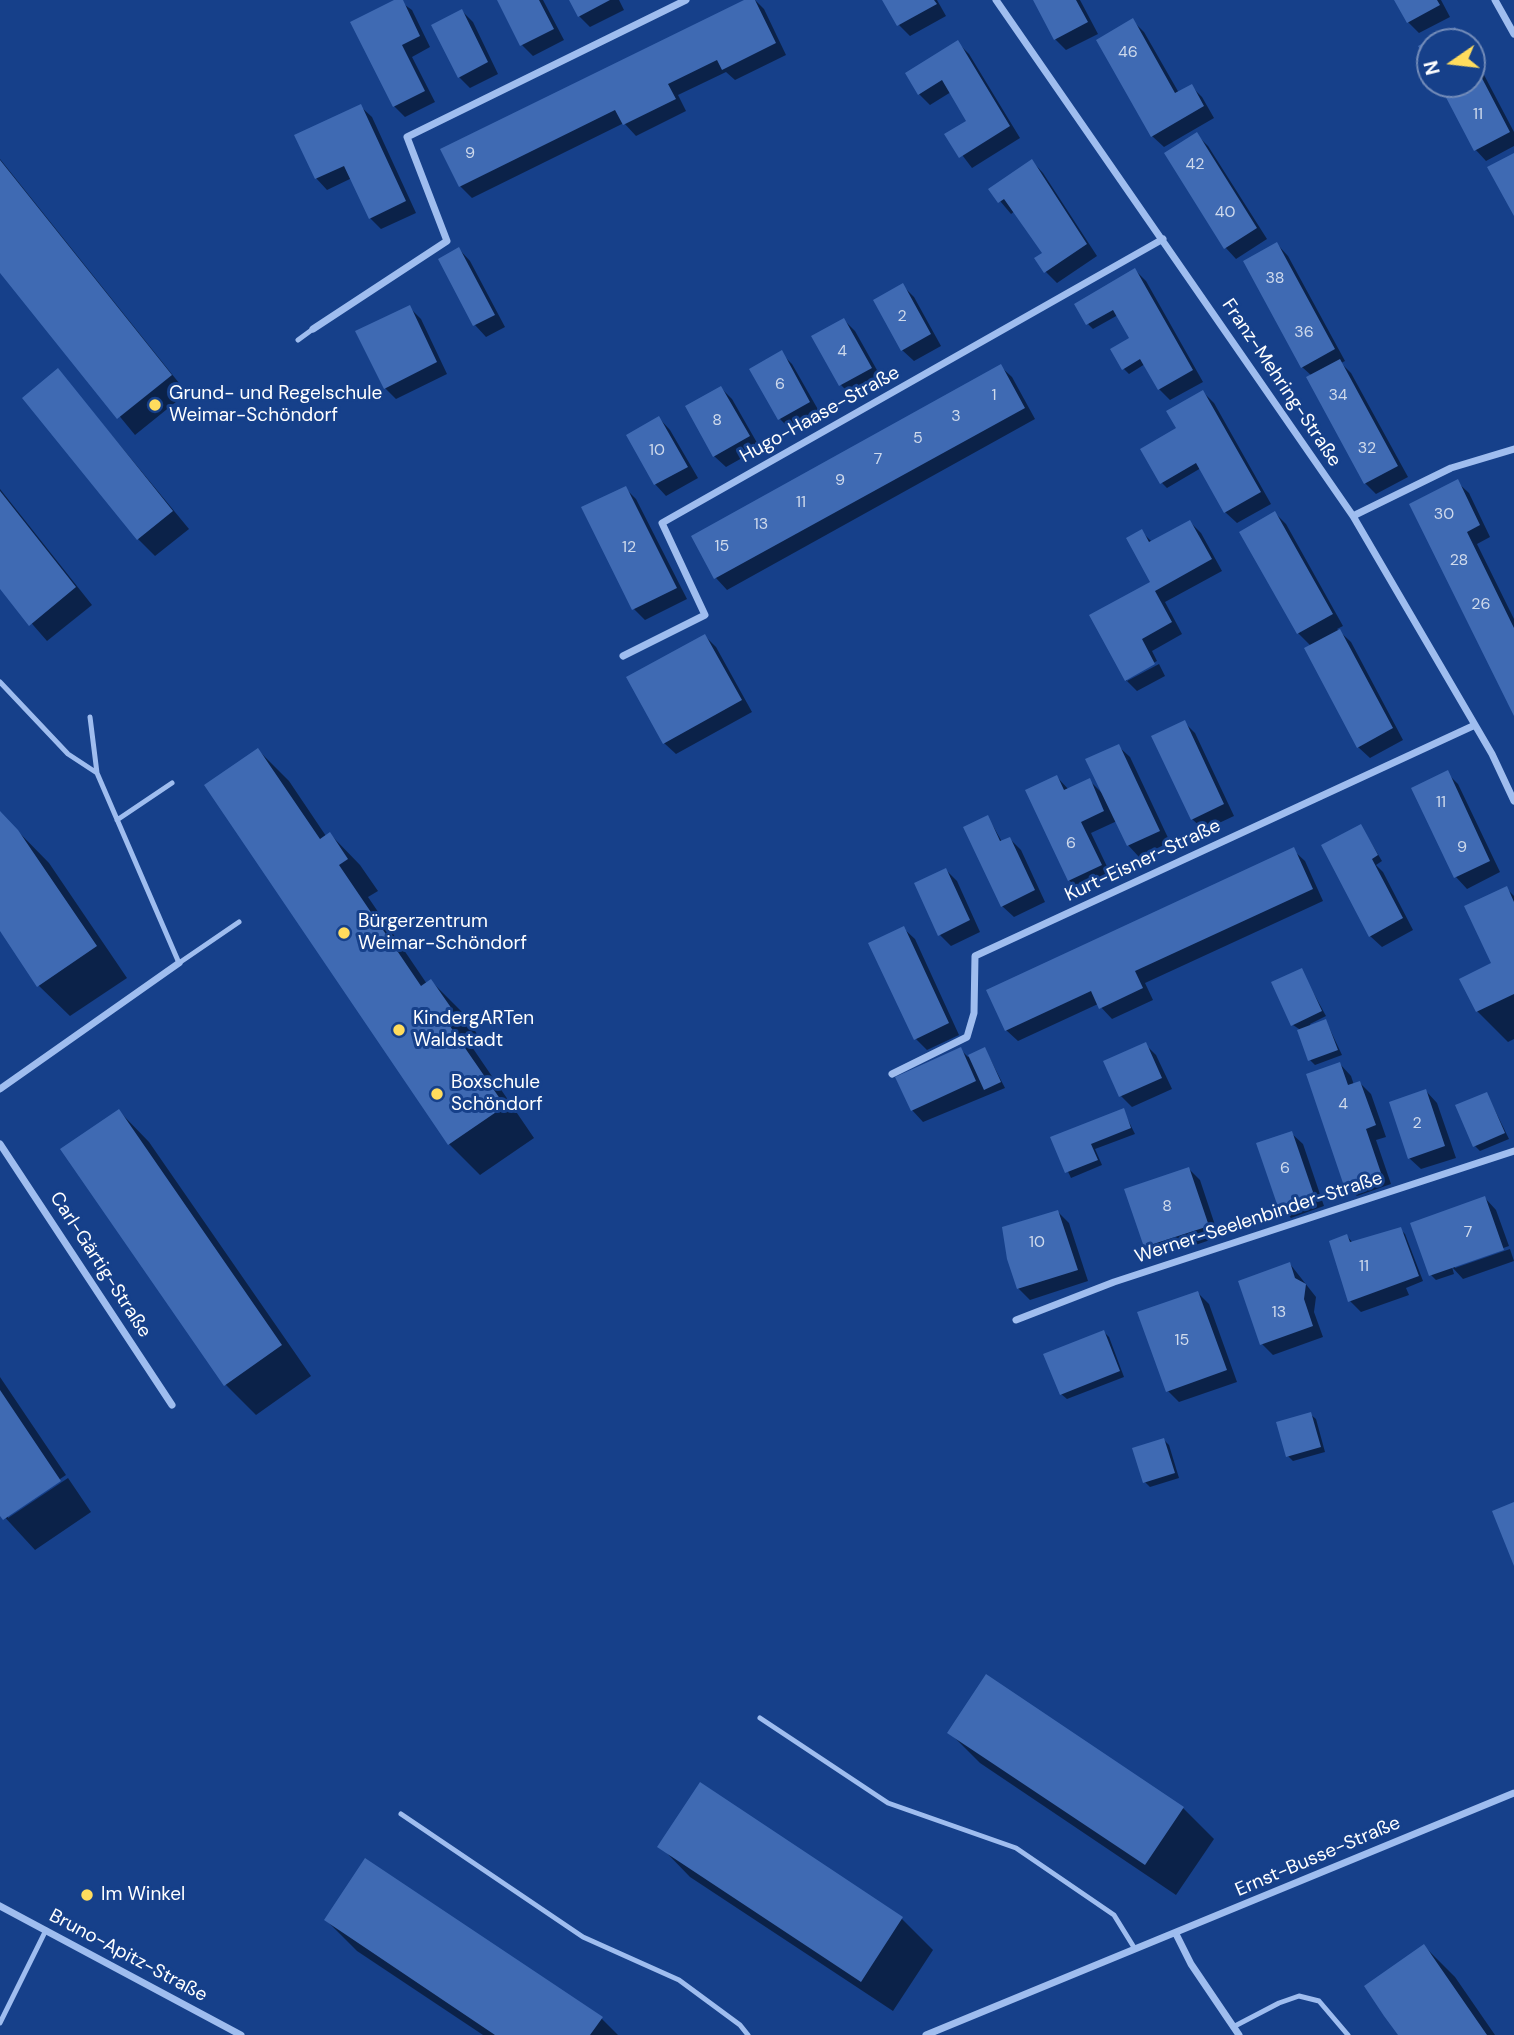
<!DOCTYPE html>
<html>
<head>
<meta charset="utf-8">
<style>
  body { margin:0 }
  #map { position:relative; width:1514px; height:2035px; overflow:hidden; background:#16408a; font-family:"DM Sans",sans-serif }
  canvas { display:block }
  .north { position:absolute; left:1416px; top:28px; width:70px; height:70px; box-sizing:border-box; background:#16408a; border:2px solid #738cb9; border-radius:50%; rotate:256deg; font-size:19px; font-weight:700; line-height:28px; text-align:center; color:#fff }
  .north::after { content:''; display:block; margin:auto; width:24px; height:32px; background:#ffdc5d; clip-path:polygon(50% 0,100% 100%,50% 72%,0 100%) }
</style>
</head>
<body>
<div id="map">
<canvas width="1514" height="2035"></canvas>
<div class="north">N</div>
</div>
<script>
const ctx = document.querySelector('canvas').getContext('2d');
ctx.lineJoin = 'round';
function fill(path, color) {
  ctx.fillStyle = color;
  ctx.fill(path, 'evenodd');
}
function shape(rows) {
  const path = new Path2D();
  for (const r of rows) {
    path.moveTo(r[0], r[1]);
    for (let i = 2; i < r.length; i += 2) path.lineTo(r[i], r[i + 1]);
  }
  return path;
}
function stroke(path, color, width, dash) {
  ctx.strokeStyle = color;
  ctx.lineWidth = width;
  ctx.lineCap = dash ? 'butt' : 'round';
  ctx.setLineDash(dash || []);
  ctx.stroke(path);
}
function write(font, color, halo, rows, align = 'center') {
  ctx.font = font + ' "DM Sans",sans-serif';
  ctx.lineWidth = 6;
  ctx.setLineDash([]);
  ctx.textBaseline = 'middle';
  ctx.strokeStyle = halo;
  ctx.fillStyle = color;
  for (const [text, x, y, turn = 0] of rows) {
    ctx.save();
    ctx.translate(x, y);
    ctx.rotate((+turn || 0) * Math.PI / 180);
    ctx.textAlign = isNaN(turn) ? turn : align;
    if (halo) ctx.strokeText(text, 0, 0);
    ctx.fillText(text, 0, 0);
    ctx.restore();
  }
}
const shadow = shape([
  [398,0,412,10,430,47,412,57,435,102,405,117,394,106],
  [499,0,543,0,564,40,533,56,522,45],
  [571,0,619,0,624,10,590,27,579,16],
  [748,0,755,0,764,9,786,55,735,80,726,72,678,95,686,111,636,136,624,123,472,198,460,186],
  [884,0,937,0,946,16,910,36,899,25],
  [1035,0,1080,0,1098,34,1066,50,1055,39],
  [1396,0,1441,0,1450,17,1419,33,1408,22],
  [462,11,473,22,498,74,470,88,459,77],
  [1133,21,1144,32,1179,93,1191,86,1202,97,1214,118,1164,147,1152,136],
  [1455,29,1467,42,1430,42,1430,64,1421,46],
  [958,43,969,54,1020,138,972,168,947,135,969,121,951,92,930,105,919,94],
  [1472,52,1514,132,1514,146,1486,161,1475,149,1441,84,1472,84],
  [360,106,372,117,416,213,381,229,370,218,352,178,327,190,316,178],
  [1197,135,1208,146,1267,239,1236,259,1225,247],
  [0,159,187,393,135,435,0,271],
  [1032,161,1043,173,1097,256,1057,283,1046,272,1045,254,1015,211,1011,214,990,189],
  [1277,244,1288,256,1345,361,1341,363,1351,373,1408,477,1376,494,1365,483,1312,376,1302,367],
  [459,249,470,261,505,327,486,337,475,325,440,259],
  [1135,270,1146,281,1203,382,1170,400,1159,389,1145,364,1129,374,1123,368,1134,346,1118,315,1093,329,1088,324],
  [902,285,914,297,941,346,914,361,902,350],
  [409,307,421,319,447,374,396,399,385,388],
  [844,320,855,331,882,379,852,396,841,385],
  [781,353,792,364,820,413,791,430,780,419],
  [1000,366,1012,377,1035,419,727,590,716,578,693,537],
  [58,370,189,529,155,556,138,539],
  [721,388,732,399,760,448,726,467,714,456],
  [1203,392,1214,403,1271,504,1237,523,1225,512,1201,468,1167,488,1162,483,1176,430],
  [659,418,670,430,698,478,666,496,655,484],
  [1457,482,1469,493,1490,537,1477,544,1514,619,1514,711,1411,505],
  [625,488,636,499,687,599,645,620,634,609],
  [0,489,92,605,47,641,0,587],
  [1275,513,1286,524,1343,626,1337,629,1351,642,1403,740,1370,758,1358,747,1311,646,1298,633,1241,533],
  [1190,522,1201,533,1222,571,1165,602,1182,634,1152,651,1157,661,1127,677,1127,681,1126,680,1153,582,1142,532,1153,543],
  [705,636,716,647,752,712,676,754,664,743],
  [1159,664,1165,676,1137,691,1127,681],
  [1184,722,1195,733,1234,816,1204,830,1192,819],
  [1118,746,1130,757,1170,842,1139,857,1128,845,1117,821,1091,833,1112,877,1080,891,1069,880,1057,777,1069,790,1089,780,1104,795],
  [258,750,289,781,326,836,330,834,360,865,378,891,368,897,427,984,431,981,462,1012,482,1041,472,1047,534,1138,480,1175,449,1144],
  [1447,773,1458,784,1500,872,1467,889,1456,877,1413,789],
  [0,813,49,863,127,978,70,1016,39,986,0,928],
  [988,817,1002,842,1010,839,1021,850,1045,902,1014,917,1002,906],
  [1361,826,1382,861,1376,865,1383,872,1413,930,1382,947,1370,936],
  [1293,850,1305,861,1323,901,1145,983,1153,1000,1112,1019,1098,1004,1018,1041,1006,1030],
  [946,870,957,881,980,932,951,946,940,935],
  [1506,888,1514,896,1514,1039,1508,1042,1477,1011,1494,964],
  [903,928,915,939,959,1035,927,1050,916,1039],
  [1301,970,1326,1016,1310,1024,1311,1026,1326,1021,1342,1055,1315,1065,1310,1060,1299,1029,1293,1025],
  [1145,1044,1156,1055,1172,1089,1132,1107,1121,1096],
  [960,1049,968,1057,985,1049,1005,1088,923,1122,912,1110],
  [1340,1064,1351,1076,1354,1085,1360,1083,1371,1094,1386,1137,1376,1140,1391,1184,1357,1196,1346,1185],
  [1426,1091,1437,1103,1456,1158,1421,1169,1409,1158],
  [1487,1094,1509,1139,1480,1151,1475,1146],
  [1123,1110,1135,1134,1095,1149,1102,1165,1071,1178,1052,1138],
  [119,1111,149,1142,311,1376,256,1415,225,1384],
  [1291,1133,1303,1144,1324,1206,1291,1218,1279,1206],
  [1189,1169,1200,1180,1219,1237,1157,1258,1146,1247,1126,1190],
  [1485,1198,1496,1210,1509,1246,1455,1265,1455,1268,1510,1249,1514,1261,1463,1279,1452,1267,1454,1274,1436,1280,1431,1275],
  [1058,1212,1069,1223,1088,1281,1030,1300,1018,1288],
  [1400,1229,1405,1234,1423,1281,1406,1288,1409,1295,1361,1312,1350,1301,1347,1236,1353,1243],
  [1290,1264,1316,1297,1314,1312,1323,1337,1273,1355,1262,1344],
  [1198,1293,1209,1304,1237,1382,1179,1402,1168,1391],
  [1104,1332,1109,1337,1124,1377,1067,1399,1061,1394],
  [0,1377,66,1475,8,1514,8,1518,68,1478,91,1512,35,1550,0,1512],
  [1310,1414,1316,1419,1325,1452,1293,1461,1288,1456],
  [1164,1440,1169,1445,1179,1478,1150,1487,1145,1482],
  [949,1732,1183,1808,1214,1839,1176,1895,980,1763],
  [700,1784,902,1919,933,1950,893,2011,690,1877,660,1846],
  [326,1920,601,2018,618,2035,483,2035,357,1951],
  [1424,1946,1455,1977,1495,2035,1400,2035]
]);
const building = shape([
  [394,0,403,0,420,36,402,45,425,91,393,107,350,22],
  [497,0,539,0,554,29,520,46],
  [569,0,610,0,578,17],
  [744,0,755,0,776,43,722,70,717,60,668,84,676,99,623,125,615,110,459,187,440,149],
  [882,0,934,0,937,4,897,26],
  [1033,0,1076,0,1088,22,1054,40],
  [1394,0,1437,0,1440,5,1407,23],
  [462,9,488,62,458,78,431,25],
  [1133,18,1175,93,1192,84,1204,106,1151,137,1096,40],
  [1455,27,1463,42,1430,42,1430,67,1418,46],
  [958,40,1010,126,959,158,944,134,966,121,942,80,918,95,905,73],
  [1472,59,1510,132,1474,151,1439,84,1472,84],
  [361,104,406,201,369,219,344,166,315,179,294,135],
  [1197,132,1257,228,1224,249,1164,153],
  [1514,153,1514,216,1487,167],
  [1032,159,1087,244,1044,273,1034,258,1042,253,1004,199,998,203,988,189],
  [0,160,172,375,117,419,0,273],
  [1277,242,1335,349,1301,368,1243,261],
  [459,247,495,315,473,326,438,259],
  [1135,268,1193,370,1158,390,1140,359,1122,370,1110,349,1129,338,1113,310,1086,325,1074,304],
  [903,283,931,334,901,351,873,300],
  [410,305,437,362,384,389,355,331],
  [844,318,872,368,839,386,811,336],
  [782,350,810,402,778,420,749,369],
  [1340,359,1398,466,1364,484,1306,377],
  [1001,364,1025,408,714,579,691,536],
  [58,368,173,511,137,540,22,398],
  [721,386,750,436,713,457,685,406],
  [1203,390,1261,492,1224,513,1196,463,1160,484,1140,449,1176,428,1166,411],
  [659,416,688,467,654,485,626,435],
  [1458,479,1480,525,1467,532,1514,628,1514,716,1409,504],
  [626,486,677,588,632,610,581,507],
  [0,491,76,587,29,626,0,589],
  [1275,511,1333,614,1297,634,1239,532],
  [1190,520,1212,559,1155,591,1172,622,1142,639,1155,664,1125,681,1089,615,1150,582,1126,538,1142,529,1149,542],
  [1340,629,1393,728,1357,748,1304,648],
  [705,634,742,700,663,744,626,677],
  [1185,720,1224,804,1191,820,1151,736],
  [1119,744,1160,831,1127,846,1085,759],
  [258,748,320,839,330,832,348,859,339,865,421,986,431,979,452,1009,443,1016,505,1106,448,1145,204,785],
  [1448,770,1490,861,1454,878,1411,788],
  [1057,775,1064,790,1090,778,1104,811,1081,822,1102,865,1068,881,1025,790],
  [0,811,18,830,97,946,37,987,0,931],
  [988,815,1000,841,1010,837,1035,890,1001,907,963,827],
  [1361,824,1378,855,1372,859,1403,918,1369,937,1321,845],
  [1294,847,1313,889,1135,971,1143,988,1099,1009,1091,991,1005,1031,986,990],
  [946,868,970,920,938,936,914,883],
  [1507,886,1514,902,1514,994,1476,1012,1459,979,1491,963,1464,906],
  [904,926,949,1023,914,1040,868,943],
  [1302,968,1322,1011,1291,1026,1271,982],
  [1326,1019,1338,1050,1308,1061,1297,1030],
  [1146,1042,1162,1078,1119,1097,1103,1061],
  [961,1047,976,1081,911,1111,895,1077],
  [985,1047,1001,1082,984,1090,968,1055],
  [1340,1062,1348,1085,1360,1081,1376,1125,1366,1129,1381,1173,1344,1186,1306,1074],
  [1426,1089,1445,1146,1408,1159,1389,1102],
  [1487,1092,1505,1133,1473,1147,1455,1105],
  [1124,1108,1131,1128,1091,1144,1098,1160,1065,1173,1050,1137],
  [119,1109,282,1345,224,1386,60,1149],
  [1292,1131,1314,1195,1278,1207,1256,1143],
  [1189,1167,1209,1226,1144,1247,1124,1189],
  [1485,1196,1504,1250,1429,1276,1410,1223],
  [1058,1210,1078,1270,1017,1289,1007,1259,1002,1227],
  [1401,1227,1419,1276,1348,1302,1329,1241,1347,1234,1350,1242],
  [1290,1262,1295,1278,1306,1284,1304,1299,1313,1326,1260,1345,1238,1281],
  [1198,1291,1227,1370,1166,1392,1137,1312],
  [1104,1330,1120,1371,1060,1395,1043,1354],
  [0,1390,61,1481,3,1520,0,1516],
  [1311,1412,1321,1447,1286,1457,1276,1422],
  [1164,1438,1175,1473,1143,1483,1132,1448],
  [1514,1502,1514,1566,1492,1511],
  [986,1674,1184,1807,1145,1865,947,1733],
  [700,1782,903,1917,861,1982,657,1847],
  [365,1858,603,2017,590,2035,495,2035,324,1920],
  [1424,1944,1487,2035,1398,2035,1384,2016,1364,1986]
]);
const service = shape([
  [298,340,313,329],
  [0,682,68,754,97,773,179,963,239,922],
  [90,717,97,773],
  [117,820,172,783],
  [760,1718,888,1803,1016,1848,1114,1915,1135,1949],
  [401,1814,583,1937,679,1980,740,2025,748,2035],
  [0,2023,46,1930],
  [1233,2027,1279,2003,1299,1996,1319,2001,1348,2035]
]);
const minor = shape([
  [996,0,1353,516,1492,754,1514,801],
  [1495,0,1514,34],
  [313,329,447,241,407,137,686,0],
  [1353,516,1451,468,1514,449],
  [623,656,705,615,662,523,1163,239],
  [892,1074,967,1037,974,1013,975,956,1475,725],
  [0,1089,179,963],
  [0,1144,172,1405],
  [1016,1320,1114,1282,1514,1151],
  [0,1906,241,2035],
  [1176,1934,1191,1964,1239,2035],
  [926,2035,1514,1793]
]);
const markers = [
  [155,405,7,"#ffdc5d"],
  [344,933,7,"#ffdc5d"],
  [399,1030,7,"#ffdc5d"],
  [437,1094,7,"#ffdc5d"],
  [87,1895,7,"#ffdc5d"]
];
const numberNames = [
  ["46",1128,53],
  ["11",1478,115],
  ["9",470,154],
  ["42",1195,165],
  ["40",1225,213],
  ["38",1275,279],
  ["2",902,317],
  ["36",1304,333],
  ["4",842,352],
  ["6",780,385],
  ["1",994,396],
  ["34",1338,396],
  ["3",956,417],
  ["8",717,421],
  ["5",918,439],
  ["32",1367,449],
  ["10",657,451],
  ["7",878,460],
  ["9",840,481],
  ["11",801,503],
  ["30",1444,515],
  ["13",761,525],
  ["15",722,547],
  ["12",629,548],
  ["28",1459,561],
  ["26",1481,605],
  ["11",1441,803],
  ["6",1071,844],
  ["9",1462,848],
  ["4",1343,1105],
  ["2",1417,1124],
  ["6",1285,1169],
  ["8",1167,1207],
  ["7",1468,1233],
  ["10",1037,1243],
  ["11",1364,1267],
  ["13",1279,1313],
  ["15",1182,1341]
];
const streetNames = [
  ["Franz-Mehring-Straße",1281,383,56],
  ["Hugo-Haase-Straße",820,415,-29],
  ["Kurt-Eisner-Straße",1143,861,-25],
  ["Werner-Seelenbinder-Straße",1259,1218,-18],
  ["Carl-Gärtig-Straße",100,1265,57],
  ["Ernst-Busse-Straße",1318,1857,-23],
  ["Bruno-Apitz-Straße",128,1956,28]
];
const poiNames = [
  ["Grund- und Regelschule",169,394],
  ["Weimar-Schöndorf",169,416],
  ["Bürgerzentrum",358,922],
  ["Weimar-Schöndorf",358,944],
  ["KindergARTen",413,1019],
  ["Waldstadt",413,1041],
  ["Boxschule",451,1083],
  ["Schöndorf",451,1105],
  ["Im Winkel",101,1895]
];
fill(shadow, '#0007');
fill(building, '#3f6ab3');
stroke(service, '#9fbdef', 5);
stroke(minor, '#9fbdef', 7);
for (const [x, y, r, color] of markers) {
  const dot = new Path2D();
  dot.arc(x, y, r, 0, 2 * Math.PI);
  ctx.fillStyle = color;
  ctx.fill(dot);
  stroke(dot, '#16408a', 2.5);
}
write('16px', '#cfdaec', null, numberNames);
write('19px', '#fff', '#16408a', streetNames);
write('19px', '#fff', '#16408a', poiNames, 'left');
</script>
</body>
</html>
